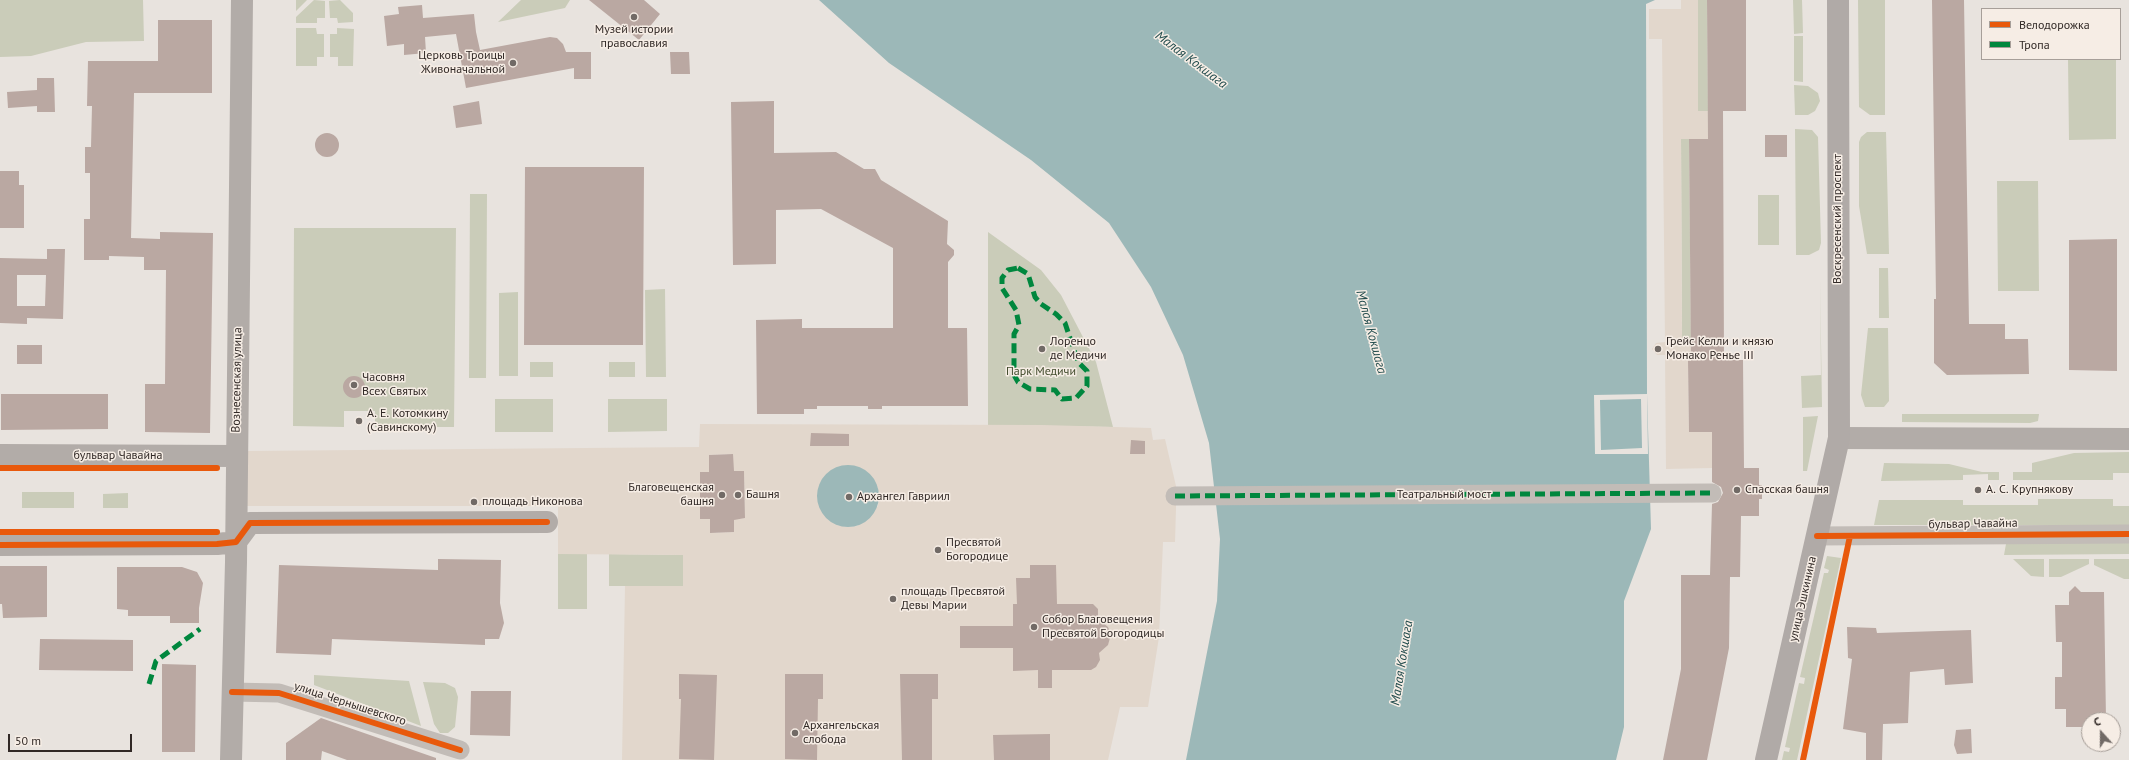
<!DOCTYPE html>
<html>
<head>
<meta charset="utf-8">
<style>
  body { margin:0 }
  #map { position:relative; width:2129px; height:760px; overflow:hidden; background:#e8e3de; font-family:"PT Sans",sans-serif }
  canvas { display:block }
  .legend { position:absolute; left:1981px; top:8px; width:140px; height:52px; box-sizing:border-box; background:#f6ede5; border:1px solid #a79f99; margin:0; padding:5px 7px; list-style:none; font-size:12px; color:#312926 }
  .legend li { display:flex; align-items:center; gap:8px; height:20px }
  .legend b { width:20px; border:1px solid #a79f99 }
  .north { position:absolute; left:2081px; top:712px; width:40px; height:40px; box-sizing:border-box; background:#f6ede5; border:1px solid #a79f99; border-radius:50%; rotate:339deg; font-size:11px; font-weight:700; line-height:16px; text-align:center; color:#312926 }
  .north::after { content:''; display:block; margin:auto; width:14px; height:18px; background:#716a66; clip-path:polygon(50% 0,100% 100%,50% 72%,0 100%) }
  .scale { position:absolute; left:8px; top:734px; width:124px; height:18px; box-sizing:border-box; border:2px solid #312926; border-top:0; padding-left:5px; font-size:12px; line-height:14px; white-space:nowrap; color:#312926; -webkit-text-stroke:3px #f6ede5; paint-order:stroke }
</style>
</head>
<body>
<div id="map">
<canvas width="2129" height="760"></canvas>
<ul class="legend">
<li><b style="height:5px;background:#e8590c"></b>Велодорожка</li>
<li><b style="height:5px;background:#00873e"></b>Тропа</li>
</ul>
<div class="north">С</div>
<div class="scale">50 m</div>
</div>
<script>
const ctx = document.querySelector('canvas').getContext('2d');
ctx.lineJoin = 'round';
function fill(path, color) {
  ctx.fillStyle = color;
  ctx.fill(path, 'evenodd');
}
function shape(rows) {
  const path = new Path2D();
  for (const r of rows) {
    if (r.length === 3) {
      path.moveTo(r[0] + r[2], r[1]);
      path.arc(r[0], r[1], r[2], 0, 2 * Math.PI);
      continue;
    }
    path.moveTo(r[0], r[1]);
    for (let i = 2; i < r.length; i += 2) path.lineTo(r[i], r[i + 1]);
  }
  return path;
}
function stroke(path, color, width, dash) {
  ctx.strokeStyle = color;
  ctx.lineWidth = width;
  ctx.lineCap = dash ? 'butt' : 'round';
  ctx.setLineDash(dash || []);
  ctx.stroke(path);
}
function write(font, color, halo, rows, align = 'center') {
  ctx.font = font + ' "PT Sans",sans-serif';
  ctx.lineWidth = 3;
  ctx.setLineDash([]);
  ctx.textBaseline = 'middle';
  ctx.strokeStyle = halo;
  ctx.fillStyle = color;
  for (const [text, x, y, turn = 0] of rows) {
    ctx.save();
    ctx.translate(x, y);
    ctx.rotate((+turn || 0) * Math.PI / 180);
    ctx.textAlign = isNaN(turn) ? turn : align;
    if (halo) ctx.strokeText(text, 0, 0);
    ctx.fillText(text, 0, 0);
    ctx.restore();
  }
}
const green = shape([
  [0,0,143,0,144,41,86,42,31,56,0,57],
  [296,0,307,0,296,11],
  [314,0,325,1,325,18,317,18,317,23,296,23,296,17],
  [340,0,353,13,353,22,338,23,337,18,330,18,329,1],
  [521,0,570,0,565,8,498,22],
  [1698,0,1707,0,1708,111,1698,111],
  [1793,0,1802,0,1803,33,1794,34],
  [1858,0,1885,0,1885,115,1870,115,1859,107],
  [296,28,316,28,317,34,324,34,324,57,317,57,317,66,296,66],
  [337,28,354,29,353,66,338,66,338,57,330,57,330,34,337,34],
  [1794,36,1803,36,1803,82,1794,81],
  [2068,59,2116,59,2116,139,2069,140],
  [1794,85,1808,86,1818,93,1820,101,1815,111,1808,115,1795,115],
  [1795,129,1812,130,1818,137,1821,243,1819,250,1809,255,1796,255],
  [1867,132,1886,132,1889,254,1867,254,1859,206,1859,142,1861,137],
  [1681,139,1689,139,1691,342,1682,342],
  [1997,181,2038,181,2039,291,1998,291],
  [470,194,487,194,486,378,469,378],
  [1758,195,1779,195,1779,245,1758,245],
  [294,228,456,228,454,427,375,427,375,411,344,411,344,427,293,426],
  [988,232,1041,270,1061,295,1096,362,1113,427,988,425],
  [1879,268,1888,268,1889,318,1879,318],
  [1820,279,1822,407,1802,408,1801,376,1821,375],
  [665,289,666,377,646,377,645,290],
  [518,292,518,376,499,376,499,293],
  [1868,328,1888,328,1889,401,1884,407,1865,407,1861,395],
  [530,362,553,362,553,377,530,377],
  [609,362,635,362,635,377,609,377],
  [495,399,553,399,553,432,495,432],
  [608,399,667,399,667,431,608,432],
  [1902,414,2039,414,2038,421,2030,423,1902,422],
  [1818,416,1807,471,1803,471,1803,417],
  [2129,452,2129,473,2113,473,2113,480,2013,480,2013,472,2032,472,2032,463,2074,453],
  [1884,463,1949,464,1982,472,1999,472,1999,480,1988,480,1988,474,1963,475,1963,480,1881,481],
  [22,492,74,492,74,508,22,508],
  [128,493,128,508,103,508,103,494],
  [2038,499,2113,499,2113,506,2129,506,2129,525,1874,525,1879,500,1963,500,1963,505,2038,505],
  [2129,539,2129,554,2004,555,2006,544],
  [558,554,587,554,587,609,558,609],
  [609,554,683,555,683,586,609,586],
  [1827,556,1841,558,1797,760,1782,760,1784,751,1789,752,1790,748,1785,747,1799,683,1804,684,1805,678,1800,677,1824,573,1828,573,1829,570,1824,568],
  [2013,559,2044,559,2044,577,2031,576],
  [2049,559,2089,559,2089,564,2061,577,2049,577],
  [2094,559,2129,559,2129,579,2124,579,2094,565],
  [314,675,409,681,421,726,314,685],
  [423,682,445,683,455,688,458,697,455,727,448,733,440,733,434,724]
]);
const plaza = shape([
  [1681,0,1698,0,1698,111,1708,111,1708,139,1681,139,1682,341,1691,342,1698,361,1688,361,1689,432,1712,432,1712,468,1666,469,1665,355,1657,355,1652,349,1656,343,1665,342,1662,39,1649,39,1649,9,1681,9],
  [700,424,1043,425,1151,428,1153,440,1165,439,1176,486,1176,509,1175,542,1163,542,1159,637,1148,707,1120,707,1108,760,622,760,625,586,683,586,683,555,558,554,558,506,247,506,247,451,699,447],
  [733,454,733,471,744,472,745,518,734,519,734,532,710,533,710,519,700,472,709,472,709,455],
  [846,466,856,467,877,486,879,496,878,506,857,526,848,527,837,525,818,492,821,482,827,474,836,468]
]);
const water = shape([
  [819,0,1655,0,1646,4,1647,394,1651,529,1624,601,1624,727,1616,760,1186,760,1217,601,1220,539,1209,443,1183,355,1151,287,1109,223,1031,160,889,63],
  [848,496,31]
]);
const pier = shape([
  [1647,394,1648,454,1595,454,1594,395],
  [1641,399,1642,448,1601,450,1600,400]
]);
const building = shape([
  [589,0,644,0,660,14,639,40],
  [1707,0,1746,0,1746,111,1723,111,1724,360,1743,360,1744,468,1759,468,1759,485,1762,485,1762,499,1759,499,1759,516,1741,516,1740,577,1730,577,1729,648,1707,760,1663,760,1681,669,1681,575,1710,575,1712,504,1718,502,1723,493,1721,487,1712,482,1712,432,1689,432,1688,361,1691,361,1689,139,1708,139],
  [1932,0,1964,0,1969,324,2005,324,2005,339,2028,339,2029,374,1947,375,1934,363,1934,299,1936,299],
  [422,5,423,18,474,14,476,32,480,50,550,37,557,38,563,44,566,52,591,52,591,79,574,79,574,68,466,88,456,34,425,37,426,53,404,55,404,44,387,46,384,16,399,14,398,7],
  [158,20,212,20,212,93,134,93,131,238,160,239,160,232,213,233,210,433,145,432,145,384,165,384,166,270,144,270,144,257,109,256,109,260,84,260,84,219,90,219,90,173,85,173,85,147,91,147,92,106,87,106,88,61,158,61],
  [670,52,689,52,690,74,671,74],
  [37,78,54,78,55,112,37,112,37,106,8,108,7,92,37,90],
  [479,101,482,124,456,128,453,106],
  [774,101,774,153,836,152,864,169,875,169,881,180,948,221,947,244,954,250,954,255,948,262,948,328,967,328,968,406,882,406,882,409,868,409,868,406,817,406,817,409,804,409,804,414,757,414,756,320,802,319,802,328,893,328,893,248,821,209,776,210,776,264,733,265,731,102],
  [327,145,12],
  [1765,135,1787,135,1787,157,1765,157],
  [525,167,644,167,643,345,524,345],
  [0,171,19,171,19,185,24,185,24,228,0,228],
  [2117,239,2117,371,2069,370,2069,240],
  [47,249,65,249,63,319,27,318,27,324,0,323,0,258,47,259],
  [17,275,46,275,45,306,17,306],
  [17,345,42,345,42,364,17,364],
  [354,387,11],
  [1,394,108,394,108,429,1,430],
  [811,433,849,434,849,446,810,446],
  [1131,440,1145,441,1145,454,1130,454],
  [733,454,734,471,744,471,745,518,734,520,734,532,710,533,710,519,700,519,700,472,709,472,709,455],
  [438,559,501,560,500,603,504,623,499,639,485,639,485,645,332,639,331,655,276,653,279,565,438,570],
  [1030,565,1056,565,1057,604,1093,604,1098,609,1098,619,1108,627,1111,634,1108,645,1099,653,1100,660,1096,667,1091,670,1052,670,1052,688,1038,688,1038,670,1013,671,1013,648,960,648,960,626,1013,626,1013,604,1017,604,1016,578,1030,578],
  [0,566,47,566,47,617,3,618,2,604,0,604],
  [117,567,182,567,197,572,203,583,199,608,199,623,170,623,170,616,128,616,128,610,117,609],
  [2075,586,2081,592,2104,592,2106,720,2089,720,2089,727,2066,727,2066,709,2055,709,2055,677,2062,677,2062,642,2056,642,2055,605,2069,605,2069,592],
  [1847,627,1876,628,1877,633,1971,630,1973,683,1945,685,1944,669,1910,672,1908,723,1883,724,1882,760,1866,760,1866,733,1843,729,1852,659,1848,658],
  [40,639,133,640,133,671,39,670],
  [162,664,196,665,195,752,162,752],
  [679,674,717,675,714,760,679,759,681,699,679,699],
  [785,674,823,674,823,699,818,699,817,760,785,759],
  [900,674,938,674,938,699,932,699,932,760,902,760],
  [471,691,511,691,510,736,470,735],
  [321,718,436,758,436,760,347,760,322,751,321,760,286,760,286,743],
  [1971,729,1972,753,1957,754,1954,745,1956,730],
  [1050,734,1050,760,994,760,993,735]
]);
const street = shape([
  [1175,496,1712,493],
  [1817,536,2129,534],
  [232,692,279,693,460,750]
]);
const secondary = shape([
  [1839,438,2129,439],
  [0,455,236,456],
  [236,542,250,523,547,522],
  [0,545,217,544,236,542],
  [231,760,236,562,242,0]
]);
const primary = shape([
  [1766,760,1839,438,1838,0]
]);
const quiet = shape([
  [1018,268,1028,274,1035,297,1041,304,1056,314,1065,323,1078,362,1087,371,1087,386,1076,398,1062,399,1055,390,1030,389,1018,382,1014,375,1014,334,1019,325,1016,310,1002,288,1002,278,1008,270,1018,268],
  [1175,496,1712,493],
  [149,684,156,661,200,629]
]);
const cycleway = shape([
  [0,468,217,468],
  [0,532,217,532],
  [1817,536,2129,534],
  [0,545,217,544,236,542,250,523,547,522],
  [232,692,279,693,460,750],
  [1803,760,1850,536]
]);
const markers = [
  [634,17,4,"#716a66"],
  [513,63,4,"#716a66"],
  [1042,349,4,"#716a66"],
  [1658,349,4,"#716a66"],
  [354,385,4,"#716a66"],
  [359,421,4,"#716a66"],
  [1737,490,4,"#716a66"],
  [1978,490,4,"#716a66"],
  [722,495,4,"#716a66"],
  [738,495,4,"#716a66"],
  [849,497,4,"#716a66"],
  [474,502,4,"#716a66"],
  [938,550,4,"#716a66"],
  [893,599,4,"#716a66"],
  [1034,627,4,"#716a66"],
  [795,733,4,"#716a66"]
];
const poiNames = [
  ["Музей истории",634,30,"center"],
  ["православия",634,44,"center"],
  ["Церковь Троицы",505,56,"right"],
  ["Живоначальной",505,70,"right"],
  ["Лоренцо",1050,342],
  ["де Медичи",1050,356],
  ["Грейс Келли и князю",1666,342],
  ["Монако Ренье III",1666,356],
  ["Часовня",362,378],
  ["Всех Святых",362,392],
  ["А. Е. Котомкину",367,414],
  ["(Савинскому)",367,428],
  ["Благовещенская",714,488,"right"],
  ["башня",714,502,"right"],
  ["Спасская башня",1745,490],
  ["А. С. Крупнякову",1986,490],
  ["Башня",746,495],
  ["Архангел Гавриил",857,497],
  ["площадь Никонова",482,502],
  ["Пресвятой",946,543],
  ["Богородице",946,557],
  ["площадь Пресвятой",901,592],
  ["Девы Марии",901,606],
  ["Собор Благовещения",1042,620],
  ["Пресвятой Богородицы",1042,634],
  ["Архангельская",803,726],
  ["слобода",803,740]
];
const streetNames = [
  ["Воскресенский проспект",1838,219,-90],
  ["Вознесенская улица",237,380,-89],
  ["бульвар Чавайна",118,456],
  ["Театральный мост",1444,495],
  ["бульвар Чавайна",1973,524,-1],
  ["улица Эшкинина",1803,599,-77],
  ["улица Чернышевского",350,704,18]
];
const parkNames = [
  ["Парк Медичи",1041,372]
];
const waterNames = [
  ["Малая Кокшага",1191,60,37],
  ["Малая Кокшага",1371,332,75],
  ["Малая Кокшага",1402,663,-81]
];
fill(green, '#caccb9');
fill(plaza, '#e2d7cc');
fill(water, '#9cb8b8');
fill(pier, '#e8e3de');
fill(building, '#baa8a2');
stroke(street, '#c2bcb7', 19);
stroke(secondary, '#b2aca8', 22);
stroke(primary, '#b0aaa7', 22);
stroke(quiet, '#00873e', 5, [10, 5]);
stroke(cycleway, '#e8590c', 6);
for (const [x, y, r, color] of markers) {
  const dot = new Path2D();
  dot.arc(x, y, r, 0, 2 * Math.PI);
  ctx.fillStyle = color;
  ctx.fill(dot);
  stroke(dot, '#f6ede5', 1.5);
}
write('12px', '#312926', '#f6ede5', poiNames, 'left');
write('12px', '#312926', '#f6ede5', streetNames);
write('12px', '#424c2d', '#f6ede5', parkNames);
write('italic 13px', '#224c4d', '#f6ede5', waterNames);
</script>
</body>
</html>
